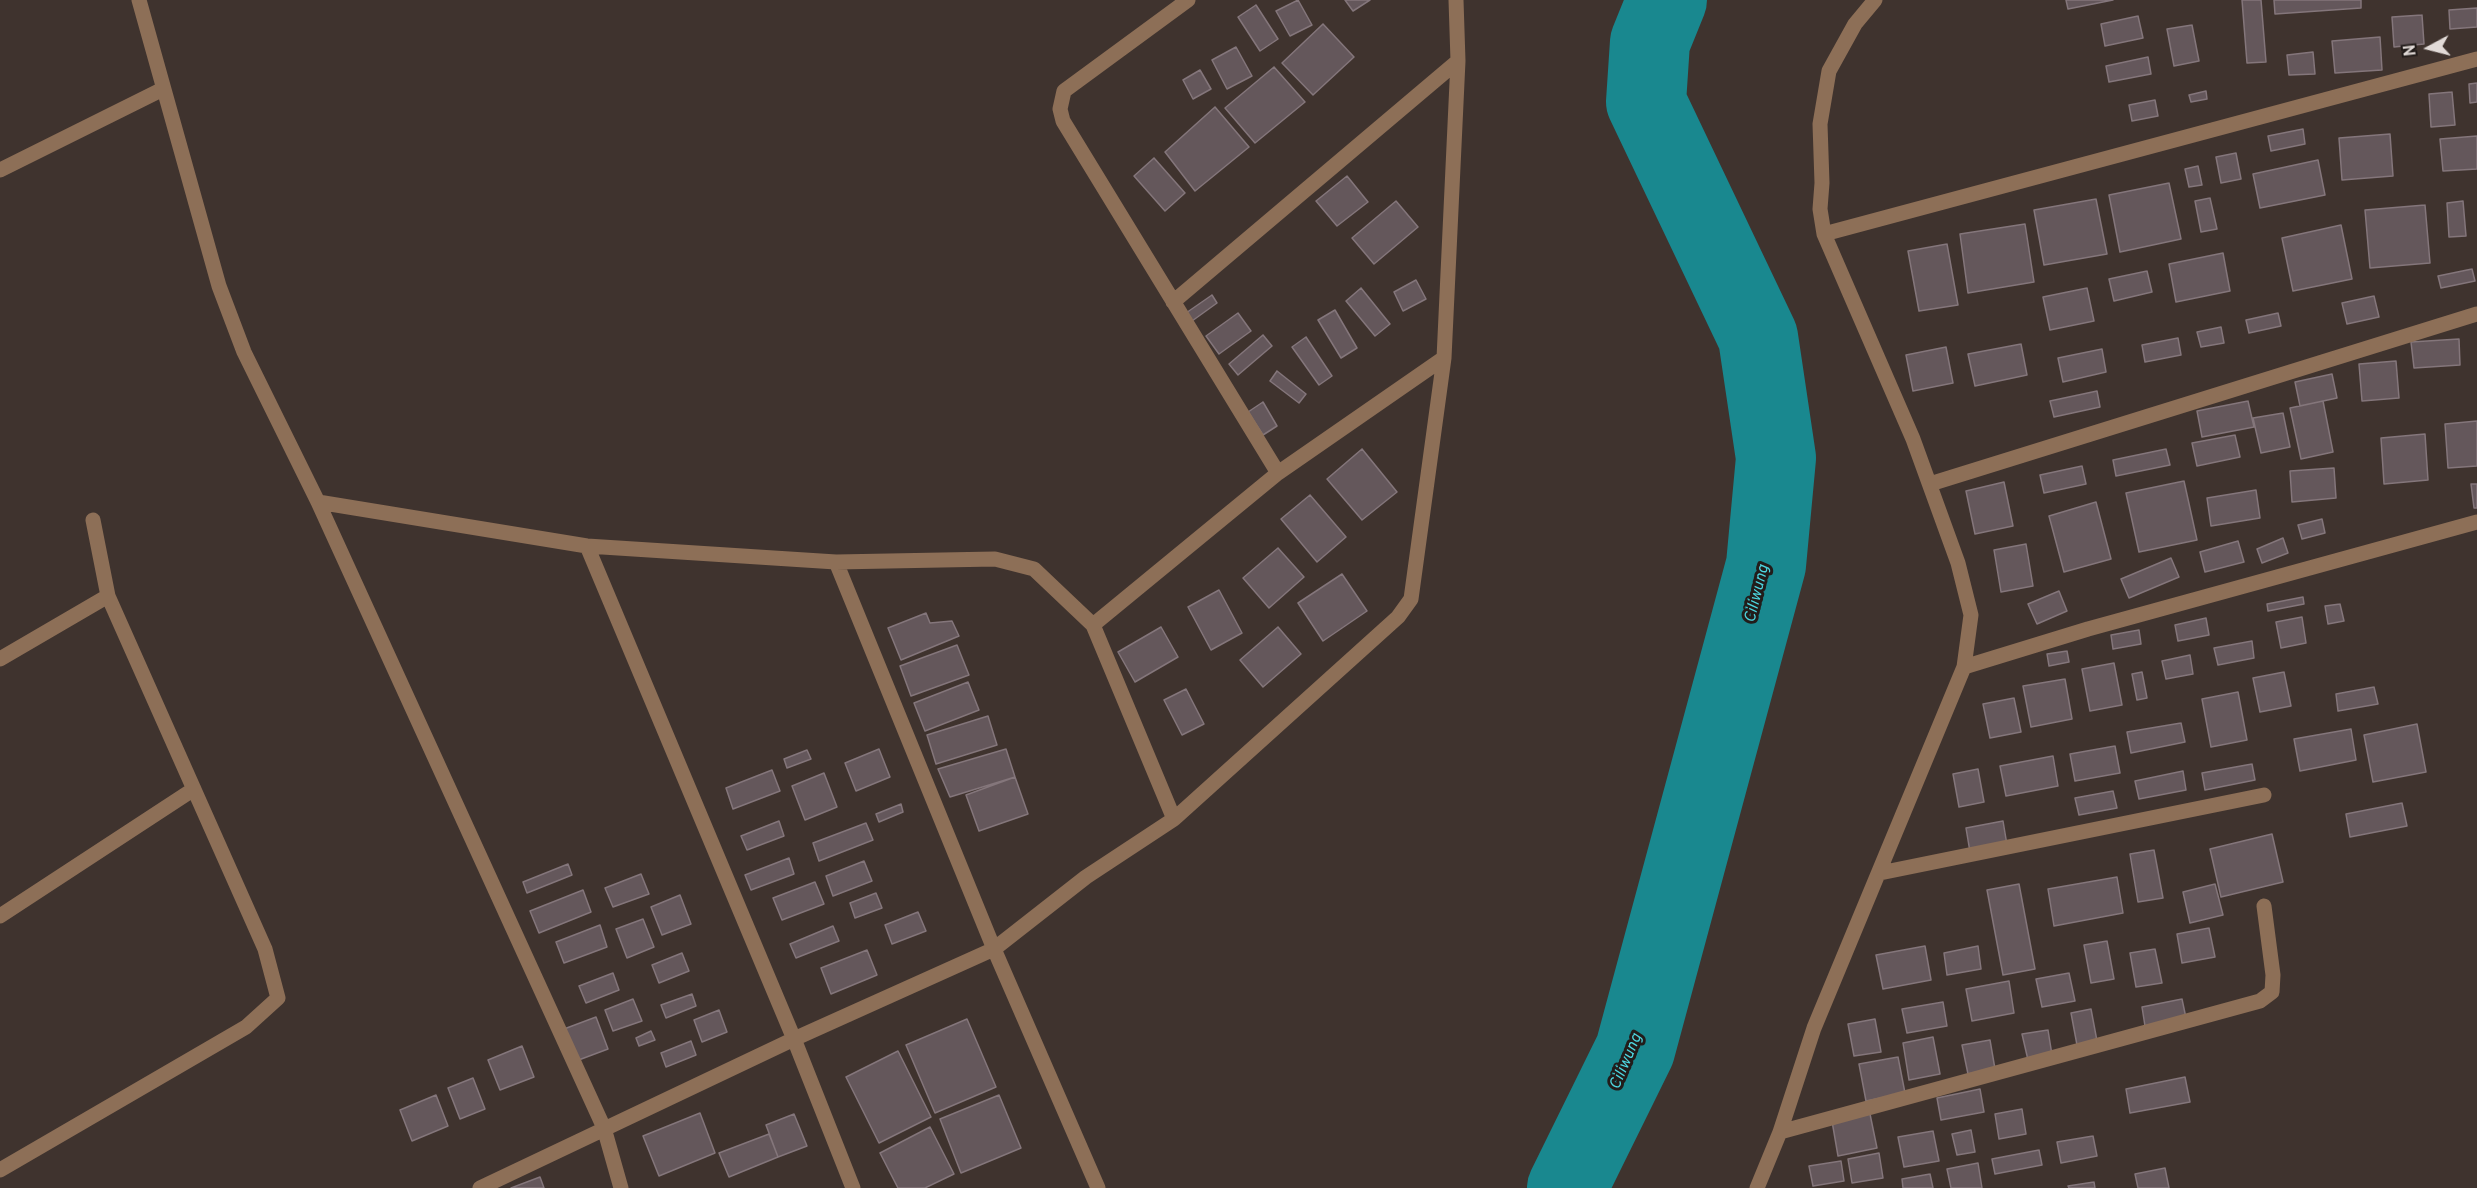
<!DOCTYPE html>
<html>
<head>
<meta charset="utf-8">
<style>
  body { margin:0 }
  #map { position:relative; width:2477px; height:1188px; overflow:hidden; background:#3f332e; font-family:Overpass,sans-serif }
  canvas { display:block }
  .north { position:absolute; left:2399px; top:18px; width:60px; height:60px; -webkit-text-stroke:4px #221c1a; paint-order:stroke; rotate:263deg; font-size:16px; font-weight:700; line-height:24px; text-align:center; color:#e1dad7 }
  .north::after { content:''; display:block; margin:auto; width:21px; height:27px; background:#e1dad7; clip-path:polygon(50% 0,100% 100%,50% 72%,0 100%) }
</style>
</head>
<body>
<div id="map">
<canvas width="2477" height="1188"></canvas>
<div class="north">N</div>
</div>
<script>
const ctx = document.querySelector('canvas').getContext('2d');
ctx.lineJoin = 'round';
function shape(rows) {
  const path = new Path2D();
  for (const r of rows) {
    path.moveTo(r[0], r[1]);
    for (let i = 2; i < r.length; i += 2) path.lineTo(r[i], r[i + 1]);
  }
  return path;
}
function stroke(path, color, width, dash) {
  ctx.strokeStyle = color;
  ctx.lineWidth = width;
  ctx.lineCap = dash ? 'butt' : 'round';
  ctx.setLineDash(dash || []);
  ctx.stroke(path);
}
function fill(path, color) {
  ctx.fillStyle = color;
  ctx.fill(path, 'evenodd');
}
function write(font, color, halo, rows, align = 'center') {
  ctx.font = font + ' Overpass,sans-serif';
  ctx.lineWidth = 6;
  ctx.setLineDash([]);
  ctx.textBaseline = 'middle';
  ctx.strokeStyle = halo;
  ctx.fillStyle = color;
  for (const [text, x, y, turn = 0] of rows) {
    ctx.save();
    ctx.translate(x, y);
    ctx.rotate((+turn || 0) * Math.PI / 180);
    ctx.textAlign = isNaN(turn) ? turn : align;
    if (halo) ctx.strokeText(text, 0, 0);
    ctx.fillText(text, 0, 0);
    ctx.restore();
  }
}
const river = shape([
  [1567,1188,1635,1050,1766,565,1776,458,1758,337,1646,102,1650,42,1667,0]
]);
const building = shape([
  [1298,0,1312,25,1290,36,1276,11,1298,0],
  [1345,0,1370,0,1353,11,1345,0],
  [2066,0,2113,0,2068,9,2066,0],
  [2242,0,2261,0,2266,62,2247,63,2242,0],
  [2274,0,2361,0,2361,8,2275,14,2274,0],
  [1256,5,1278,39,1260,51,1238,17,1256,5],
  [2477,8,2477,27,2450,29,2449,10,2477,8],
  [2422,15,2424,44,2394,47,2392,17,2422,15],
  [2138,16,2143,38,2105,46,2101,24,2138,16],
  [1323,24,1354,57,1313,95,1282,63,1323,24],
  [2192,25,2199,61,2174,66,2167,29,2192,25],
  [2380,37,2382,70,2335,73,2332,41,2380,37],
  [1236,47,1252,76,1227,89,1212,60,1236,47],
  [2313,52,2315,74,2289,75,2287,55,2313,52],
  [2148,57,2151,74,2109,82,2106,66,2148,57],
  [1274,67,1305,102,1255,143,1225,108,1274,67],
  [1200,70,1211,89,1193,99,1183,80,1200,70],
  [2477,83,2477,102,2470,103,2469,84,2477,83],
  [2206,91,2207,99,2191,102,2189,95,2206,91],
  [2452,92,2455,125,2431,127,2429,94,2452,92],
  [2155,100,2158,116,2132,121,2129,105,2155,100],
  [1215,107,1249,147,1195,191,1165,152,1215,107],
  [2303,129,2305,144,2271,151,2268,136,2303,129],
  [2390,134,2393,176,2342,180,2339,138,2390,134],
  [2477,136,2477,169,2443,171,2440,139,2477,136],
  [2236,153,2241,179,2221,183,2216,157,2236,153],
  [1154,158,1185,193,1165,211,1134,176,1154,158],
  [2318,160,2325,195,2260,208,2253,174,2318,160],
  [2198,166,2202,185,2189,187,2185,169,2198,166],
  [1347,176,1368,202,1337,226,1316,201,1347,176],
  [2169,183,2181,239,2120,252,2109,195,2169,183],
  [2210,198,2217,229,2201,232,2195,201,2210,198],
  [2096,199,2107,254,2044,265,2034,210,2096,199],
  [1396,201,1418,227,1374,264,1352,238,1396,201],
  [2463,201,2466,236,2449,237,2447,203,2463,201],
  [2425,205,2430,263,2370,268,2365,210,2425,205],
  [2025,224,2034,282,1968,293,1960,234,2025,224],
  [2341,225,2352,279,2293,291,2282,238,2341,225],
  [1947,244,1958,305,1919,311,1908,251,1947,244],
  [2223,253,2230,291,2176,302,2169,264,2223,253],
  [2472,269,2475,281,2441,288,2438,276,2472,269],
  [2147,271,2152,292,2114,301,2109,279,2147,271],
  [1416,280,1426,299,1403,311,1394,292,1416,280],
  [1361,288,1390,324,1375,336,1346,301,1361,288],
  [2087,288,2094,321,2050,330,2043,297,2087,288],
  [1212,295,1217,303,1192,321,1186,313,1212,295],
  [2374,296,2379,317,2347,324,2342,303,2374,296],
  [1335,310,1357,348,1341,358,1318,320,1335,310],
  [1238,313,1251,331,1219,354,1206,336,1238,313],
  [2278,313,2281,326,2249,333,2246,320,2278,313],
  [2221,327,2224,343,2201,347,2197,332,2221,327],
  [1263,335,1272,346,1238,375,1229,364,1263,335],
  [1306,337,1332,376,1319,385,1292,347,1306,337],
  [2178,338,2181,355,2145,362,2142,345,2178,338],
  [2459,339,2460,365,2414,368,2411,342,2459,339],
  [2021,344,2027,375,1975,386,1968,354,2021,344],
  [1946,347,1953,383,1913,391,1906,355,1946,347],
  [2102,349,2106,372,2063,382,2058,358,2102,349],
  [2396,361,2399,398,2362,401,2359,364,2396,361],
  [1277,371,1306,394,1299,403,1270,381,1277,371],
  [2332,374,2337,398,2300,406,2295,382,2332,374],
  [2097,391,2100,407,2054,417,2050,401,2097,391],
  [2248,401,2254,427,2202,437,2197,411,2248,401],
  [2323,401,2333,452,2301,459,2290,408,2323,401],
  [1263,402,1277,426,1263,435,1248,412,1263,402],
  [2283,413,2290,447,2261,453,2253,418,2283,413],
  [2477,421,2477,466,2448,468,2445,424,2477,421],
  [2425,434,2428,480,2384,484,2381,438,2425,434],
  [2235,435,2240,457,2197,466,2192,443,2235,435],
  [1362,449,1397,492,1362,520,1327,479,1362,449],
  [2166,449,2170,465,2116,476,2113,460,2166,449],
  [2082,466,2086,484,2044,493,2040,475,2082,466],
  [2334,468,2336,498,2292,502,2290,471,2334,468],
  [2184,481,2197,540,2139,552,2126,493,2184,481],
  [2004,482,2013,526,1975,534,1966,491,2004,482],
  [2471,484,2477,484,2477,508,2474,508,2471,484],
  [2256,490,2260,518,2211,526,2207,498,2256,490],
  [1310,495,1346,537,1317,562,1281,519,1310,495],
  [2096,502,2111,559,2064,572,2049,516,2096,502],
  [2322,519,2325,533,2302,539,2298,525,2322,519],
  [2283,538,2288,553,2262,563,2257,549,2283,538],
  [2238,541,2244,562,2205,572,2200,552,2238,541],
  [2026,544,2033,586,2001,592,1994,550,2026,544],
  [1278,548,1304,577,1269,608,1243,578,1278,548],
  [2171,558,2179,577,2129,598,2121,579,2171,558],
  [1342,574,1367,611,1323,641,1298,603,1342,574],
  [1219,590,1242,633,1211,650,1188,607,1219,590],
  [2059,591,2067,611,2037,624,2028,604,2059,591],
  [2303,597,2304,604,2268,611,2267,604,2303,597],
  [2340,604,2344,621,2328,624,2325,606,2340,604],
  [926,613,930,623,952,621,959,636,901,660,888,628,926,613],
  [2302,617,2306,643,2281,648,2276,622,2302,617],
  [2206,618,2209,635,2178,641,2175,625,2206,618],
  [1161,627,1178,657,1135,682,1118,652,1161,627],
  [1278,627,1301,654,1263,687,1240,660,1278,627],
  [2139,630,2141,644,2113,649,2111,635,2139,630],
  [2252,641,2254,658,2218,665,2214,648,2252,641],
  [957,645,969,675,911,696,900,666,957,645],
  [2067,651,2069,662,2049,666,2047,654,2067,651],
  [2190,655,2193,674,2166,679,2162,661,2190,655],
  [2114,663,2122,705,2090,711,2082,669,2114,663],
  [2142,672,2147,698,2137,700,2132,674,2142,672],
  [2284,672,2291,706,2260,712,2253,678,2284,672],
  [2065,679,2072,719,2031,727,2023,686,2065,679],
  [968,682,979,710,925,731,914,703,968,682],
  [2374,687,2378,704,2338,711,2336,694,2374,687],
  [1186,689,1204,724,1182,735,1164,700,1186,689],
  [2238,692,2247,740,2211,747,2202,699,2238,692],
  [2014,698,2021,732,1990,738,1983,704,2014,698],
  [988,716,997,745,936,764,927,735,988,716],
  [2181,723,2185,742,2131,753,2127,732,2181,723],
  [2417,724,2426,772,2373,782,2364,735,2417,724],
  [2351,729,2356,760,2300,771,2294,739,2351,729],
  [2115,746,2120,773,2075,781,2070,754,2115,746],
  [879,749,890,777,856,791,845,763,879,749],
  [1006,749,1015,777,950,797,938,769,1006,749],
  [807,750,811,759,787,768,784,759,807,750],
  [2053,756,2058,786,2006,796,2000,766,2053,756],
  [2252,764,2255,780,2205,790,2202,773,2252,764],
  [1978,769,1984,802,1959,807,1953,774,1978,769],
  [772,770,780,791,733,809,726,788,772,770],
  [2183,771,2186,790,2139,799,2135,781,2183,771],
  [824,773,837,807,805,820,792,786,824,773],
  [1015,777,1028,814,979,831,966,795,1015,777],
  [2113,791,2117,808,2079,815,2075,798,2113,791],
  [2402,803,2407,826,2350,837,2346,814,2402,803],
  [901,804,903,812,879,822,876,814,901,804],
  [779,821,784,836,747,850,741,836,779,821],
  [2003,821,2007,845,1970,852,1966,828,2003,821],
  [866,823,873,840,819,861,813,843,866,823],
  [2272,834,2283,882,2221,897,2210,849,2272,834],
  [2154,850,2163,898,2138,902,2130,854,2154,850],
  [789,858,794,874,751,890,745,875,789,858],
  [864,861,872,881,833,896,826,876,864,861],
  [568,864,572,875,527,893,523,882,568,864],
  [641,874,649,894,613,907,605,888,641,874],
  [2117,877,2123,913,2054,926,2048,889,2117,877],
  [815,882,824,904,782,920,773,898,815,882],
  [2019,884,2035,969,2003,975,1987,890,2019,884],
  [2215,884,2223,915,2190,923,2183,892,2215,884],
  [583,890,591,912,539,933,530,911,583,890],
  [876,893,882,908,855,918,850,903,876,893],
  [680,895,691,924,662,935,651,907,680,895],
  [918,912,926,931,892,944,885,925,918,912],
  [643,919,654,947,627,958,616,929,643,919],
  [600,925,607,947,564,963,556,942,600,925],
  [833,926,839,941,796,958,790,944,833,926],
  [2209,928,2215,957,2182,963,2177,934,2209,928],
  [2107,941,2114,979,2091,983,2084,945,2107,941],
  [1925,946,1931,980,1883,989,1876,955,1925,946],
  [1978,946,1981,969,1947,975,1944,953,1978,946],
  [2155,949,2162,983,2136,987,2130,953,2155,949],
  [867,950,877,975,831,994,821,968,867,950],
  [682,953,689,971,659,983,652,965,682,953],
  [613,973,619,990,586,1003,579,986,613,973],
  [2069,973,2075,1001,2042,1007,2036,979,2069,973],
  [2009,981,2014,1013,1972,1021,1966,989,2009,981],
  [692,994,696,1006,666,1018,661,1005,692,994],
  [633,999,642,1021,613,1031,605,1010,633,999],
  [2182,999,2186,1018,2145,1026,2142,1007,2182,999],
  [1943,1002,1947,1026,1907,1033,1902,1009,1943,1002],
  [2091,1009,2097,1041,2077,1045,2071,1013,2091,1009],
  [719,1010,727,1032,702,1042,694,1020,719,1010],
  [596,1017,608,1049,576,1061,564,1029,596,1017],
  [967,1019,996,1087,935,1113,906,1045,967,1019],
  [1875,1019,1881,1052,1854,1056,1848,1024,1875,1019],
  [2048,1030,2052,1055,2028,1060,2022,1034,2048,1030],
  [651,1031,655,1040,639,1046,636,1038,651,1031],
  [1933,1037,1940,1074,1909,1080,1903,1043,1933,1037],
  [1990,1040,1995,1069,1968,1074,1962,1045,1990,1040],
  [691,1041,696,1055,666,1067,661,1053,691,1041],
  [522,1046,534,1077,500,1090,488,1060,522,1046],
  [898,1051,931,1117,879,1143,846,1077,898,1051],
  [1898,1057,1905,1093,1866,1101,1859,1064,1898,1057],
  [2185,1077,2190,1102,2130,1113,2126,1089,2185,1077],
  [473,1078,485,1109,460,1119,448,1088,473,1078],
  [1980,1089,1984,1112,1941,1120,1937,1098,1980,1089],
  [436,1095,448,1126,412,1141,400,1110,436,1095],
  [999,1095,1021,1148,961,1173,940,1119,999,1095],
  [2022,1109,2026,1134,1999,1139,1995,1114,2022,1109],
  [700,1113,715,1153,659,1176,643,1136,700,1113],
  [794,1114,807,1146,778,1157,766,1125,794,1114],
  [1870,1114,1877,1148,1838,1156,1832,1121,1870,1114],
  [930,1127,954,1174,925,1188,898,1188,880,1153,930,1127],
  [1971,1130,1975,1152,1957,1155,1952,1134,1971,1130],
  [1933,1131,1939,1161,1904,1167,1898,1137,1933,1131],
  [769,1134,778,1157,729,1177,719,1153,769,1134],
  [2093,1136,2097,1156,2061,1163,2057,1142,2093,1136],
  [2039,1150,2042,1165,1995,1174,1992,1159,2039,1150],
  [1879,1153,1883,1178,1852,1183,1848,1159,1879,1153],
  [1841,1161,1844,1181,1813,1186,1809,1166,1841,1161],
  [1978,1163,1982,1188,1951,1188,1947,1169,1978,1163],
  [2165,1168,2169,1188,2138,1188,2135,1174,2165,1168],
  [1930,1174,1933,1188,1903,1188,1902,1179,1930,1174],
  [540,1177,544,1188,511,1188,540,1177],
  [2094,1182,2095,1188,2069,1188,2068,1186,2094,1182]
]);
const minor = shape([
  [139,0,219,286,244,352,318,502,604,1128,621,1188],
  [1188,0,1064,91,1060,109,1063,121,1278,473],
  [0,170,163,89],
  [1824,234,2477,59],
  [1173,302,1458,61],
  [1930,484,2477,314],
  [318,502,587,546,836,562,995,559,1034,569,1093,625,1278,473,1444,358],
  [587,546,794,1039,853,1188],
  [836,562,994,949,1098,1188],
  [1093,625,1174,819],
  [0,659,108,596],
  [1964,667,2088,629,2477,522],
  [1880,873,2264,795],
  [0,916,194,789],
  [1780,1132,2260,1001,2272,992,2273,975,2264,906],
  [0,1170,246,1027,278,998,265,949,108,596,93,520],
  [480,1188,794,1039,994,949,1086,877,1174,819,1398,617,1411,599,1444,358,1458,61,1456,0],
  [1757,1188,1780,1132,1814,1028,1964,667,1971,615,1958,563,1913,439,1824,234,1820,209,1822,183,1820,124,1829,71,1855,24,1875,0]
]);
const waterNames = [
  ["Ciliwung",1758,594,-76],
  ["Ciliwung",1627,1062,-67]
];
stroke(river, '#19888f', 80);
fill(building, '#64575b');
stroke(building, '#84767b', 1.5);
stroke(minor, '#8d6f57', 15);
write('italic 16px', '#4dd5df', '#221c1a', waterNames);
</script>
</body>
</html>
